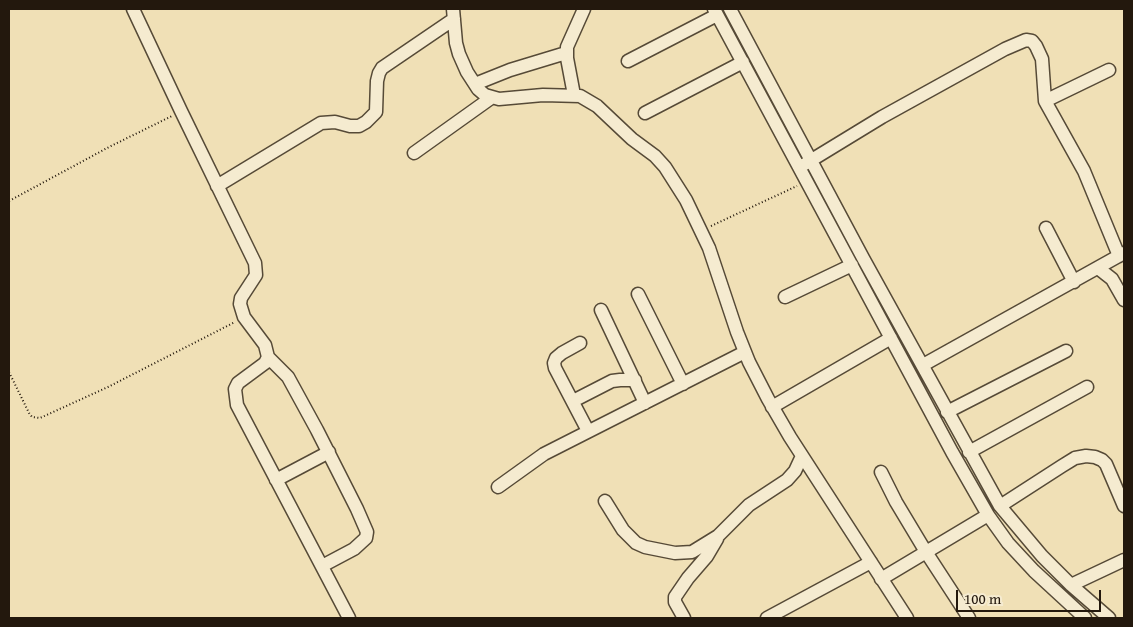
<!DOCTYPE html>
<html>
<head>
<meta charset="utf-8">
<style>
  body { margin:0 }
  #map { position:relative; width:1133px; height:627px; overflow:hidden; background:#f0e0b6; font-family:"Gentium Book Plus",serif }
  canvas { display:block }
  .frame { position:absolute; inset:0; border:10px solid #23180d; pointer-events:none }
  .scale { position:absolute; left:956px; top:590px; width:145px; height:22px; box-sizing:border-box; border:2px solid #23180d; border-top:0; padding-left:6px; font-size:15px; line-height:18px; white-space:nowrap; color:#23180d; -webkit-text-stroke:4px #f5ebd0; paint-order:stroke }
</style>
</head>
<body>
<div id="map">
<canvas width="1133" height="627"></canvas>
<div class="frame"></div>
<div class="scale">100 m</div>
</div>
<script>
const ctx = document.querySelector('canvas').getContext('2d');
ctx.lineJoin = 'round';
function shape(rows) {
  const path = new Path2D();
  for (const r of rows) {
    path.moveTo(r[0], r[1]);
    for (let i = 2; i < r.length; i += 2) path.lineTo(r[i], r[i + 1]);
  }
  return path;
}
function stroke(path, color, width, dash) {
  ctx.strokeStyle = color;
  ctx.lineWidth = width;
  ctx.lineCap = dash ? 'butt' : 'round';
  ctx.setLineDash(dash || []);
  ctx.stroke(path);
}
const path = shape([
  [9,201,109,147,172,116],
  [711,226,797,186],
  [9,372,29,413,32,417,40,418,108,387,235,322]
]);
const minor = shape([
  [133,9,181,111,255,263,256,275,241,298,240,304,244,317,265,345,268,357,265,363,238,383,235,389,237,405,349,618],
  [453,9,456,43,459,54,467,72,478,89,485,95,499,99,543,95,580,96,597,106,632,139,655,156,665,167,686,200,709,248,737,332,749,362,768,399,790,437,907,618],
  [714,9,952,452,988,515,1008,543,1034,571,1085,618],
  [730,9,863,258,1000,506,1042,556,1071,585,1109,618],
  [628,61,717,15],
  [475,84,510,70,566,53],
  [574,95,567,58,567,47,584,9],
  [1045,101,1109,70],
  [645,113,743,62],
  [414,153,491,98],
  [805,164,882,117,1005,49,1026,40,1032,41,1036,46,1042,59,1045,101,1084,171,1119,256],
  [217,186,321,123,335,122,350,126,359,126,366,122,376,112,377,81,379,73,382,68,454,19],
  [1046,228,1074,282],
  [1098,268,1112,279,1124,300],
  [638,294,683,384],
  [785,297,852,265],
  [601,310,645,403],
  [580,343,562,353,556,358,554,363,555,368,588,431],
  [268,357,288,377,317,430,357,509,367,532,366,538,354,549,322,566],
  [923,365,1124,253],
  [573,401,612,381,620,380,635,380],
  [772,407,891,338],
  [947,412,1066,351],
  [969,452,1087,387],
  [881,472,896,502,926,552,969,618],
  [276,480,329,452],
  [498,487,544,454,745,352],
  [605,501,623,530,636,543,645,547,675,553,692,552,718,536,749,505,787,480,795,471,802,456],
  [1000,506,1062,466,1075,458,1086,456,1095,457,1102,460,1106,464,1124,506],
  [881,579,988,515],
  [1071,585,1124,560],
  [684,618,675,602,675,597,688,578,707,556,717,539],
  [767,618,871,562]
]);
stroke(minor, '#564a37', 15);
stroke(path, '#23180d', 2, [1, 2.5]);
stroke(minor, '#f5ebd0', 12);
</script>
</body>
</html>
